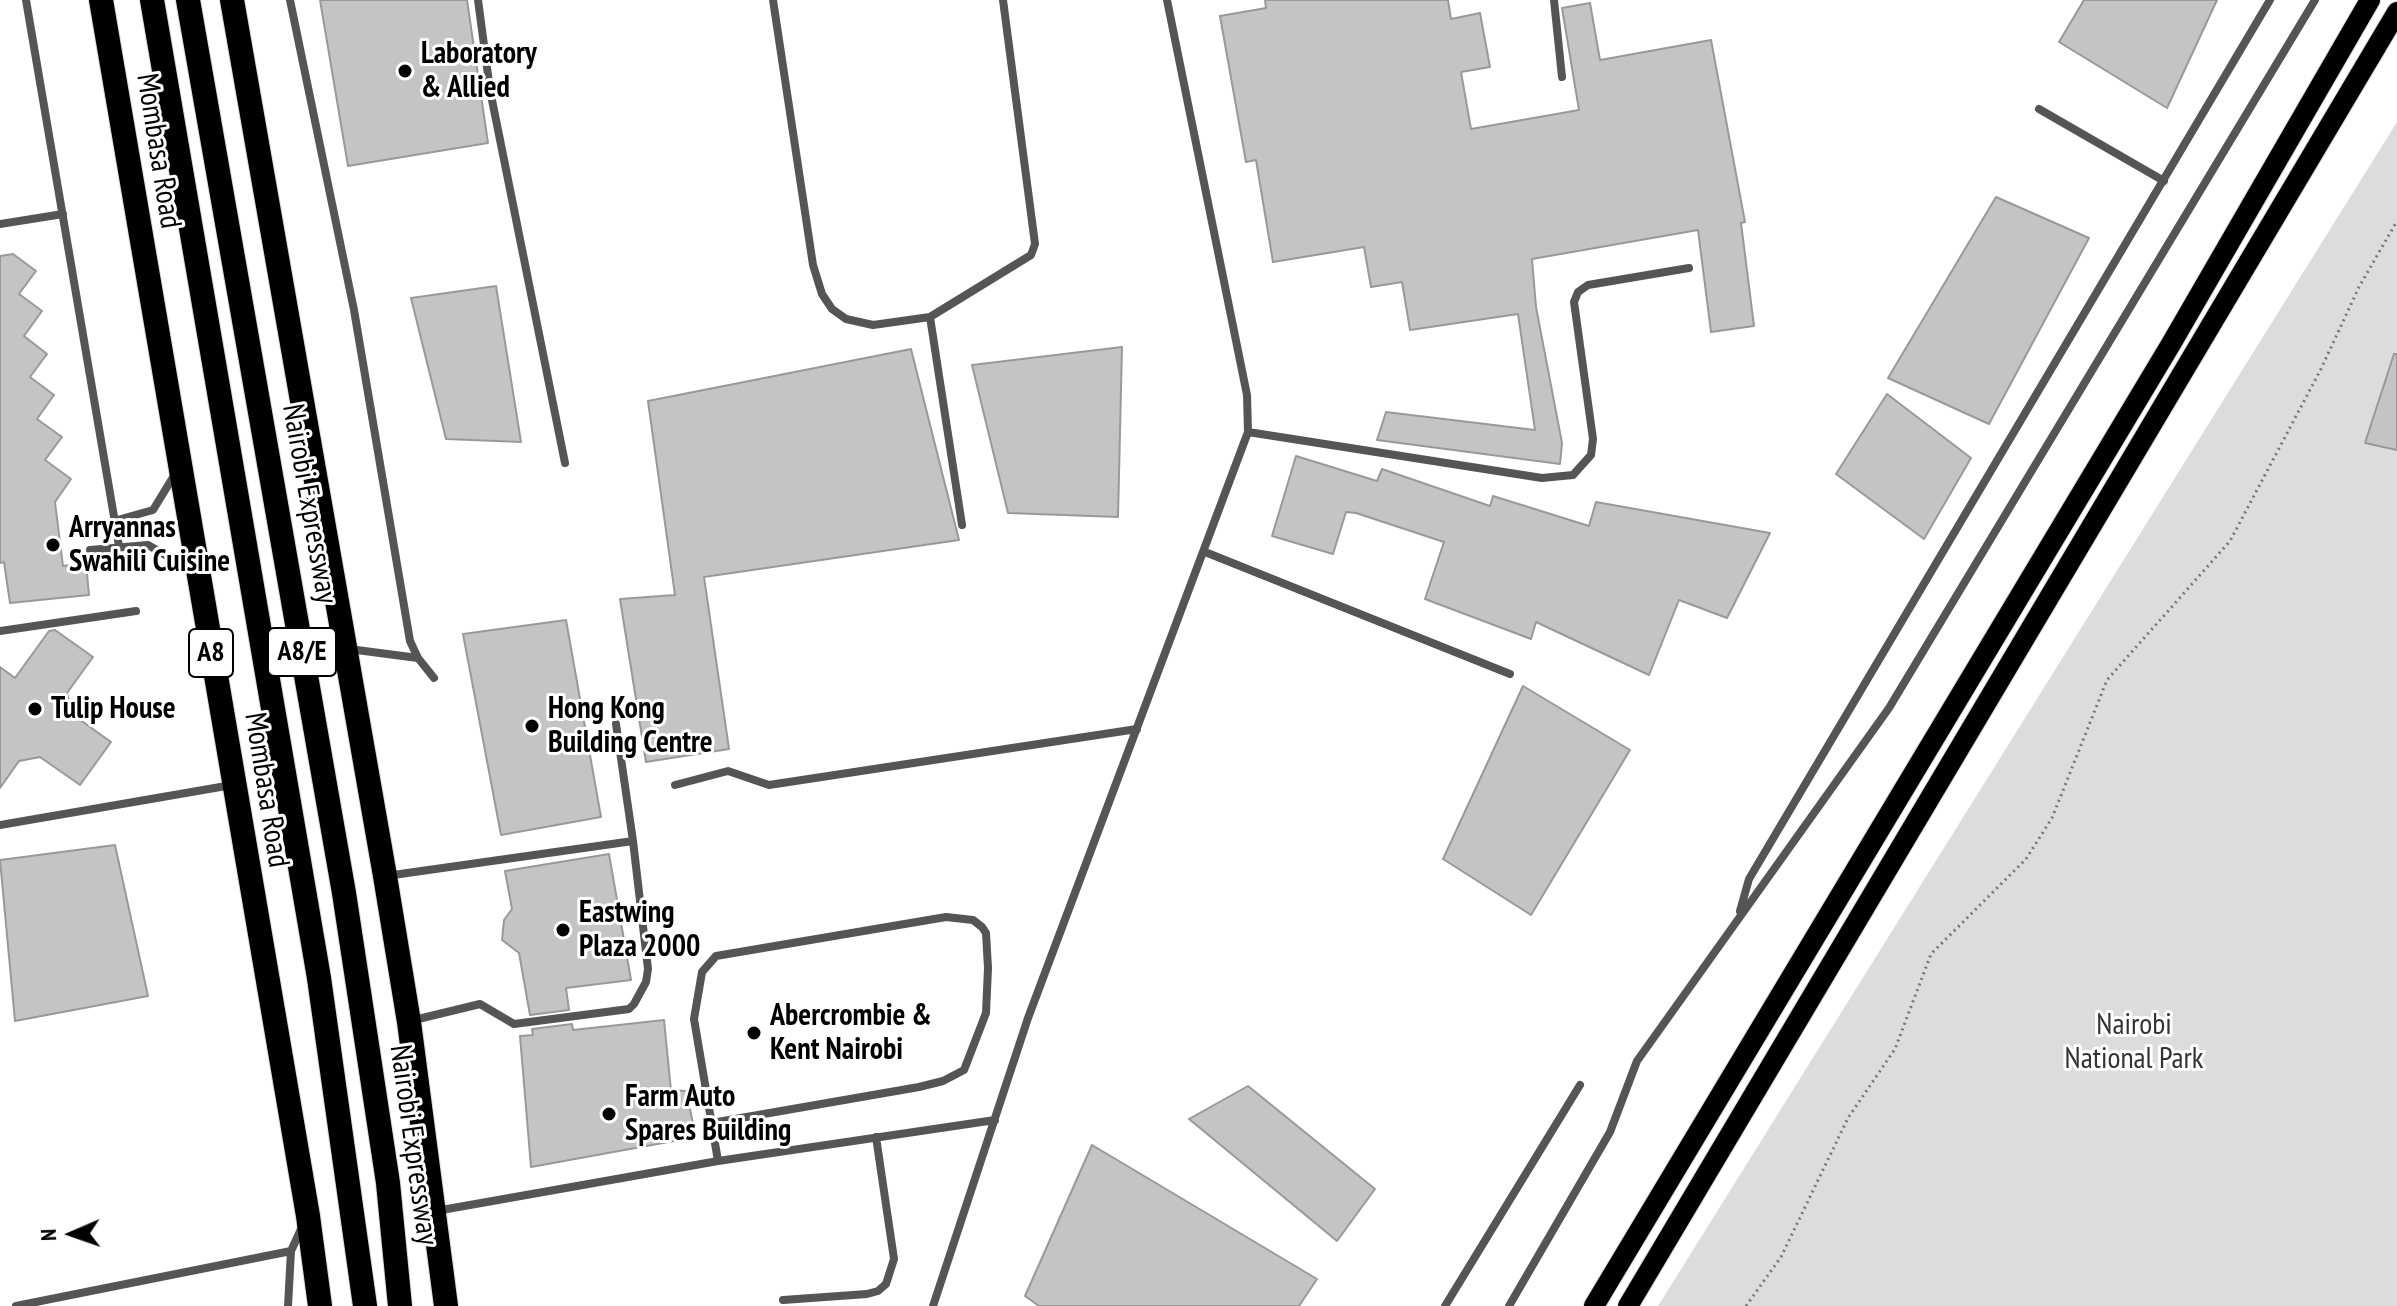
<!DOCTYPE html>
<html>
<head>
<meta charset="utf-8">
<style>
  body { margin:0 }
  #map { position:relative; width:2397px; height:1306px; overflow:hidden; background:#fff; font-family:"PT Sans Narrow",sans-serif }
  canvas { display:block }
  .north { position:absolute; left:32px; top:1194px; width:80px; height:80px; -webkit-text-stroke:6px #fff; paint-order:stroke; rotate:268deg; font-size:22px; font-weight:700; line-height:32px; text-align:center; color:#000 }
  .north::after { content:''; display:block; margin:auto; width:28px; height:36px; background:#000; clip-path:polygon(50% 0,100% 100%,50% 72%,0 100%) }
</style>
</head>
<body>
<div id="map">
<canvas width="2397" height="1306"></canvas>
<div class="north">N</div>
</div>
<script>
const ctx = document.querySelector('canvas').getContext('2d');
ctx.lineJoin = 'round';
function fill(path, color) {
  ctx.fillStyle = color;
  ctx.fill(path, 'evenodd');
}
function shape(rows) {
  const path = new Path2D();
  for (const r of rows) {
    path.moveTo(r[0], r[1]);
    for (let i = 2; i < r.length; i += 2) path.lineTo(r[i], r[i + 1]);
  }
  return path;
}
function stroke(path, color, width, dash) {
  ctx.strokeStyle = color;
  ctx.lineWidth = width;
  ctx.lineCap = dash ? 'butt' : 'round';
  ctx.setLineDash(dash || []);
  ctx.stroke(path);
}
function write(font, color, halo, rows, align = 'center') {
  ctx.font = font + ' "PT Sans Narrow",sans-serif';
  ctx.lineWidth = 6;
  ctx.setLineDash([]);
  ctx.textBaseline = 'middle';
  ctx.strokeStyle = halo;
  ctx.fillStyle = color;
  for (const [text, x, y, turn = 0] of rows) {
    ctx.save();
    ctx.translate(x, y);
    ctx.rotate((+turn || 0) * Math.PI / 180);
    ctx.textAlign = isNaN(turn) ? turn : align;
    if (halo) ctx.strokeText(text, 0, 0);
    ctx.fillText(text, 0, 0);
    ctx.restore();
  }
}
const green = shape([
  [2397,122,2397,1306,1658,1306]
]);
const building = shape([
  [320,0,467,0,488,143,348,166,320,0],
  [1265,0,1448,0,1451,19,1480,13,1490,67,1461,72,1471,129,1579,110,1562,8,1590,3,1600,60,1711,40,1745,222,1741,223,1754,326,1711,332,1698,230,1532,259,1536,307,1562,443,1560,464,1377,440,1386,412,1535,430,1518,314,1410,330,1402,282,1371,287,1364,247,1273,262,1256,160,1246,162,1220,16,1266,8,1265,0],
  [2084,0,2217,0,2167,108,2059,42,2084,0],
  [1996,197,2089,238,1989,424,1888,378,1996,197],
  [13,254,36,271,19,294,42,311,24,336,47,354,30,377,54,395,37,419,62,437,45,460,71,479,55,502,63,566,86,563,89,595,10,603,4,562,0,563,0,256,13,254],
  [496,286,521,442,446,439,411,298,496,286],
  [1122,347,1118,517,1008,513,972,365,1122,347],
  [911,349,959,540,704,577,729,749,646,762,620,599,675,595,648,401,911,349],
  [2394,354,2397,354,2397,450,2365,443,2394,354],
  [1887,394,1971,458,1924,539,1836,474,1887,394],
  [1296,456,1377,481,1382,469,1490,506,1493,496,1589,526,1596,502,1770,533,1727,618,1679,600,1649,675,1536,622,1531,639,1425,599,1444,542,1356,513,1346,512,1333,554,1272,536,1296,456],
  [566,620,601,817,501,835,463,634,566,620],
  [55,630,93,657,67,693,72,714,111,742,80,785,40,757,19,761,0,788,0,667,15,678,49,631,55,630],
  [1523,686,1630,750,1531,915,1443,859,1523,686],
  [115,845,148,996,15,1021,0,860,115,845],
  [609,854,631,980,566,988,569,1010,530,1015,519,953,502,940,504,920,512,909,505,871,609,854],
  [664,1020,671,1090,686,1091,696,1137,531,1167,520,1036,533,1035,532,1029,572,1024,573,1030,664,1020],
  [1248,1086,1375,1189,1337,1241,1189,1119,1248,1086],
  [1092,1145,1317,1279,1299,1306,1039,1306,1025,1296,1092,1145]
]);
const path = shape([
  [1746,1306,1781,1257,1848,1118,1895,1049,1931,954,2026,859,2052,818,2107,680,2230,541,2321,369,2359,287,2397,221]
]);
const lane = shape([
  [26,0,119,546],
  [290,0,354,310,410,641,418,658],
  [478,0,490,90,565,463],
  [773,0,813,265,822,294,832,309,846,319,873,325,930,317,1031,255,1035,244,1003,0],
  [1554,0,1562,77],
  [2039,109,2164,181],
  [0,224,63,214],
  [930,317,962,525],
  [1248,432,1542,478,1573,475,1591,455,1593,439,1574,302,1578,292,1588,285,1689,268],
  [114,521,153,510,175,474],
  [90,550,148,545,193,571],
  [1205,552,1510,674],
  [0,631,136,611],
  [349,649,418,658,434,678],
  [675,785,728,771,769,785,1137,729],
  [0,825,232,785],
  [386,876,633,841,616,724],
  [1740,911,1749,879,2270,0],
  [410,1021,480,1004,514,1024,629,1009,634,1004,646,982,648,969,633,841],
  [712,1123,919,1087,943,1081,964,1070,986,1013,988,968,986,933,982,927,973,920,946,917,716,956,702,972,694,1019,718,1161],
  [436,1211,718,1161,995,1120],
  [783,1300,867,1294,878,1291,886,1284,894,1259,876,1137],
  [16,1306,291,1251],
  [288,1306,291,1251,302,1227],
  [933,1306,1028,1018,1248,432,1247,395,1167,0],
  [1445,1306,1580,1085],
  [1509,1306,1610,1132,1637,1061,1889,708,2315,0]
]);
const primary = shape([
  [1594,1306,2171,344,2370,0],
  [1628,1306,2397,12]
]);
const highway = shape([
  [101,0,308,1216,320,1306],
  [152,0,319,978,365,1306],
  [188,0,344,893,388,1183,400,1306],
  [232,0,385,876,409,1022,446,1306]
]);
const markers = [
  [405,71,8,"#000"],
  [53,545,8,"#000"],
  [35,709,8,"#000"],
  [532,726,8,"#000"],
  [563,930,8,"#000"],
  [754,1033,8,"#000"],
  [609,1114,8,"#000"]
];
const shields = [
  [302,652,68],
  [211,653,44]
];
const shieldNames = [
  ["A8/E",302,652],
  ["A8",211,653]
];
const poiNames = [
  ["Laboratory",421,54],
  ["& Allied",421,88],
  ["Arryannas",69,528],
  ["Swahili Cuisine",69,562],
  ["Tulip House",51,709],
  ["Hong Kong",548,709],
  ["Building Centre",548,743],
  ["Eastwing",579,913],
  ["Plaza 2000",579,947],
  ["Abercrombie &",770,1016],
  ["Kent Nairobi",770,1050],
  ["Farm Auto",625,1097],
  ["Spares Building",625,1131]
];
const streetNames = [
  ["Mombasa Road",158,151,81],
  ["Nairobi Expressway",309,504,80],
  ["Mombasa Road",266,790,81],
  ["Nairobi Expressway",413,1145,82]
];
const parkNames = [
  ["Nairobi",2134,1025],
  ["National Park",2134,1059]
];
fill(green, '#dcdcdc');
fill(building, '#c4c4c4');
stroke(building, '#999', 2);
stroke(primary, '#dbdbdb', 22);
stroke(highway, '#dbdbdb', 26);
stroke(path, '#777', 3, [2, 4]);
stroke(lane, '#555', 8);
stroke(primary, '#000', 20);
stroke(highway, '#000', 24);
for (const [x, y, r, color] of markers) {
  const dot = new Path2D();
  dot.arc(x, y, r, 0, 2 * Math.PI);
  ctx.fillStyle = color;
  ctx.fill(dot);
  stroke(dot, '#fff', 3);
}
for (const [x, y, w] of shields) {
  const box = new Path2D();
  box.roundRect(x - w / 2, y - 24, w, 48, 6);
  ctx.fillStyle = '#fff';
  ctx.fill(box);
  stroke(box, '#000', 2);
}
write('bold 28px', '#000', null, shieldNames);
write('bold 30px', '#000', '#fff', poiNames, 'left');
write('30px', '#000', '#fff', streetNames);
write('30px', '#333', '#fff', parkNames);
</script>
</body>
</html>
